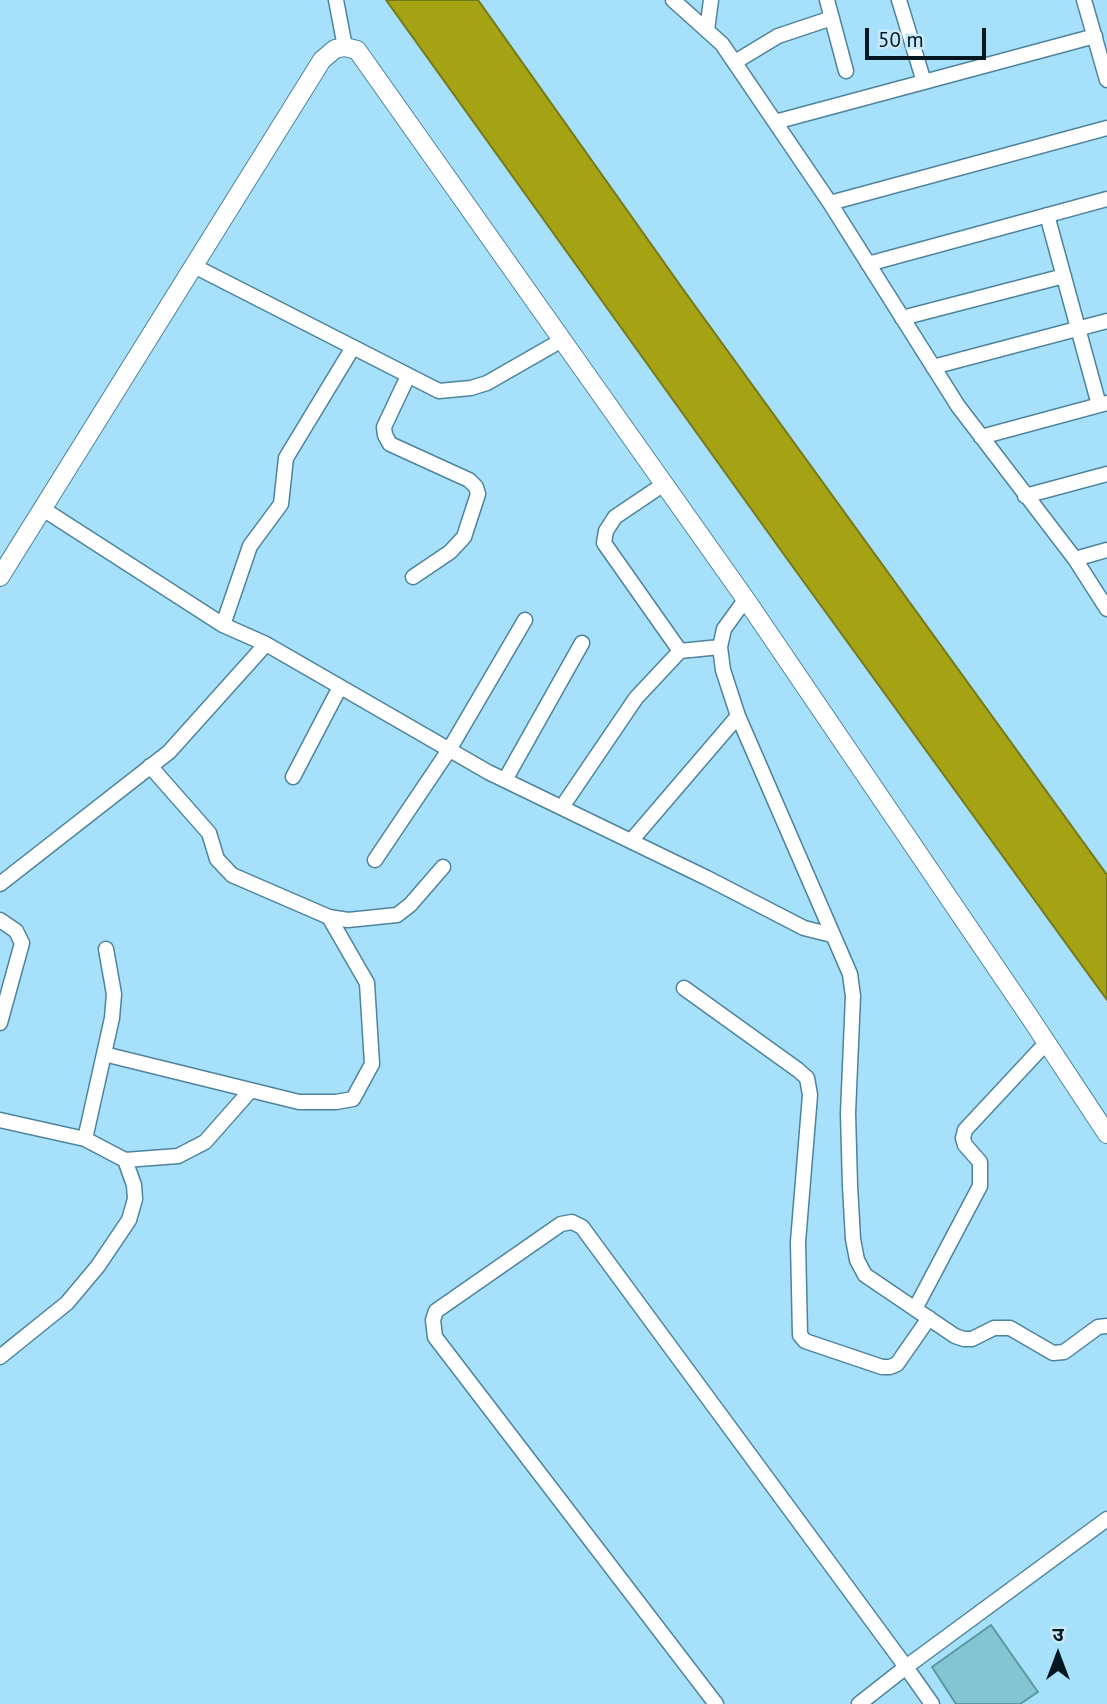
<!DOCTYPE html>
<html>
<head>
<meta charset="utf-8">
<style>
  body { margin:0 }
  #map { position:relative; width:1107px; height:1704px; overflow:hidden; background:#a7e0fa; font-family:"PT Sans","Noto Sans Devanagari",sans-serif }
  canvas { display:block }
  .north { position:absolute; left:1023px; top:1620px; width:70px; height:70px; -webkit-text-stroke:5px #c8e9f9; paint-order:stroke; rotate:0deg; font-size:19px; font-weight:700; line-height:28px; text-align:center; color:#021720 }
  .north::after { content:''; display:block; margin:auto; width:24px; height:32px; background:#021720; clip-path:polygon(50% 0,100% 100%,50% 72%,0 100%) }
  .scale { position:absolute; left:865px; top:28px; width:121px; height:32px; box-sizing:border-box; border:4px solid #021720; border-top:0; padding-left:9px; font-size:21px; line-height:24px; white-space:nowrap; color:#021720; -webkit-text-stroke:5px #c8e9f9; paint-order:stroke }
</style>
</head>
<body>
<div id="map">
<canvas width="1107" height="1704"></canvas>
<div class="north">उ</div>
<div class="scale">50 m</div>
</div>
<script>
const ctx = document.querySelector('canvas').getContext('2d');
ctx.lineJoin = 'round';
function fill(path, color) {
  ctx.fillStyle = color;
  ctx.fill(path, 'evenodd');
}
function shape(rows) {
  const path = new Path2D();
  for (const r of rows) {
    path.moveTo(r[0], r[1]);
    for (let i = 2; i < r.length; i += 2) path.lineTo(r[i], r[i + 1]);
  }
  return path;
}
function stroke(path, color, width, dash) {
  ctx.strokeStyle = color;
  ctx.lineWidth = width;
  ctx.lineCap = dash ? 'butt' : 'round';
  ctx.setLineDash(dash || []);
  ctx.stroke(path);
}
const water = shape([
  [386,0,478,0,685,292,1107,875,1107,1000,785,556,386,0]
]);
const building = shape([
  [991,1625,1038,1692,1020,1704,956,1704,932,1667,991,1625]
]);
const minor = shape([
  [336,0,345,47],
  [673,0,722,44,830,203,958,406,1075,559,1107,609],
  [827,0,846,71],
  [899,0,924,82],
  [1084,0,1107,80],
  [707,30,711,0],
  [735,62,778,36,832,18],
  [775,122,1095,36],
  [830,203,1107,128],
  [1047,215,1099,405],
  [868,264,1107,199],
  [194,266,439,391,471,388,487,383,562,340],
  [902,318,1064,276],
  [933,367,1107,321],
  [408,376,384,427,385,435,390,444,469,480,476,487,478,494,464,537,450,552,413,577],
  [981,437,1107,403],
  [664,484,615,517,606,531,604,543,680,651],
  [1025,496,1107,474],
  [43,509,223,625,266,644,488,772,707,878,804,928,832,935],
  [1075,559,1107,550],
  [745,600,724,629,720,647,723,670,738,716,850,974,853,996,848,1113,850,1186,853,1239,857,1260,865,1275,955,1336,964,1339,972,1339,994,1328,1010,1328,1053,1353,1064,1352,1098,1327,1107,1326],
  [223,625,250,546,281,504,286,458,352,349],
  [150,766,209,833,217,859,232,875,329,917,348,920,397,915,410,905,443,867],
  [293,777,340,687],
  [505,780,582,643],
  [562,807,636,698,680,651,720,647],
  [631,841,738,716],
  [375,860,449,750,525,620],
  [0,884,169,752,266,644],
  [0,920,16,931,22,943,0,1023],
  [684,988,798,1070,807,1078,810,1095,798,1242,800,1335,805,1341,882,1367,890,1367,897,1364,929,1318],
  [104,1054,299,1102,336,1102,353,1099,372,1064,367,983,329,917],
  [0,1120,85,1139,125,1160,178,1156,205,1142,250,1091],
  [85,1139,112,1018,114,994,106,949],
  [915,1309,980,1186,980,1162,965,1145,963,1138,965,1130,1047,1042],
  [0,1357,67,1303,98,1266,129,1220,135,1199,134,1185,125,1160],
  [716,1704,435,1337,433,1320,436,1311,561,1224,572,1222,582,1227,906,1667,1107,1519],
  [859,1704,906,1667,932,1704]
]);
const tertiary = shape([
  [0,577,322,60,335,49,345,47,357,50,749,604,1029,1016,1107,1134]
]);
fill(water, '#a5a314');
stroke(water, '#747918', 2);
fill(building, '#83c5d0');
stroke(building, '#5798a3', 2);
stroke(minor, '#4d849c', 17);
stroke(tertiary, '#4d849c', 20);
stroke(minor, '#fff', 14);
stroke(tertiary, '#fff', 18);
</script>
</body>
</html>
